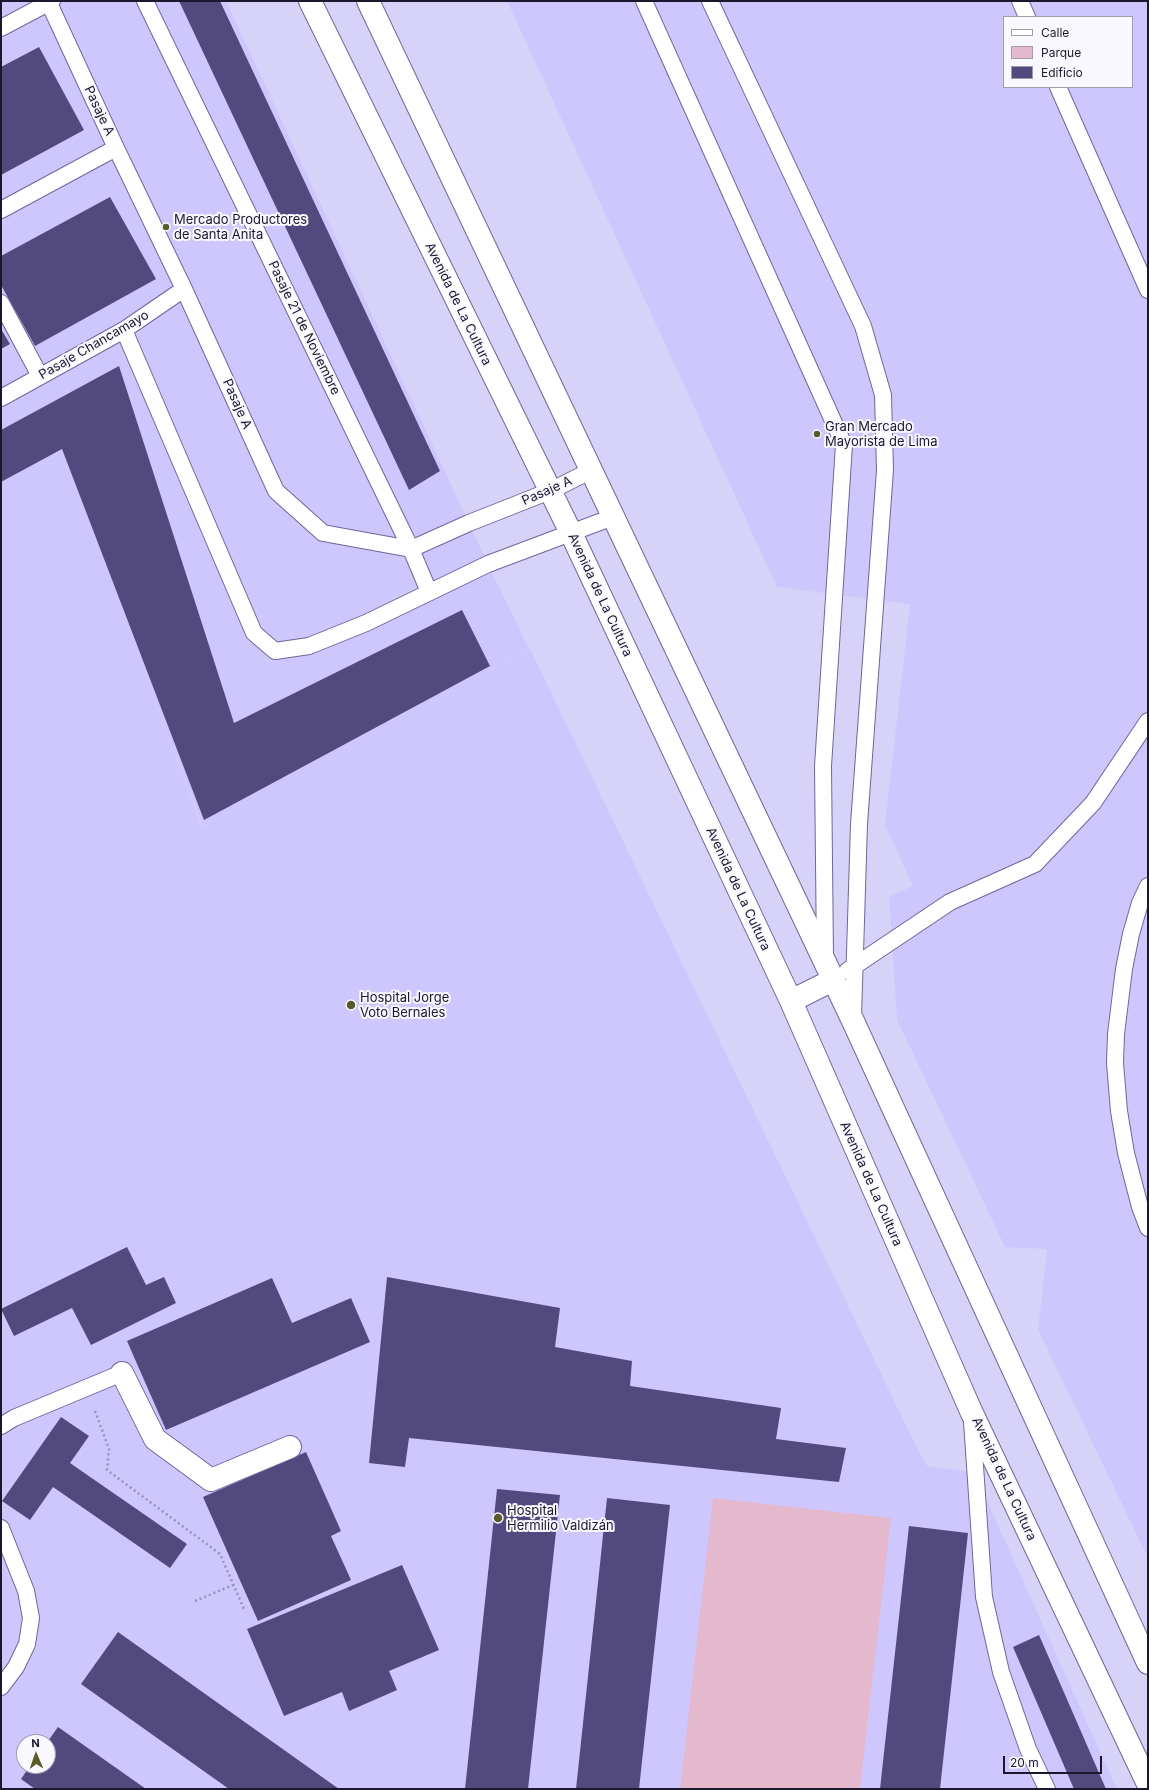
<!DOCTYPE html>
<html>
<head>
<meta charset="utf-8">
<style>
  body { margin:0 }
  #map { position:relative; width:1149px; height:1790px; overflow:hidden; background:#d7d3f8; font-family:Inter,sans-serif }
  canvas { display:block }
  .frame { position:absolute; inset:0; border:2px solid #1b172d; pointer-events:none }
  .legend { position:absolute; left:1003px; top:16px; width:130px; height:72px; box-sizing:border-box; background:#f9f8ff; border:1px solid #a09eab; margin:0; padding:5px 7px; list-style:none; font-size:12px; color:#1b172d }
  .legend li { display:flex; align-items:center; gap:8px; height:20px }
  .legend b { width:20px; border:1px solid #a09eab }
  .north { position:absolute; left:16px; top:1734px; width:40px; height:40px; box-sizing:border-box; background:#f9f8ff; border:1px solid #a09eab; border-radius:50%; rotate:358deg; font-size:11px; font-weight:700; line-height:16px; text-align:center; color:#1b172d }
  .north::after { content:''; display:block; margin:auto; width:14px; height:18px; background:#5a5b28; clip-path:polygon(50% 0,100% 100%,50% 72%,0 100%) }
  .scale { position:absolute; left:1003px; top:1756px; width:99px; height:18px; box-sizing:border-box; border:2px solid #1b172d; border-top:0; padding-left:5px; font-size:12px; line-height:14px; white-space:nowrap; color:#1b172d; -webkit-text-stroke:3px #f9f8ff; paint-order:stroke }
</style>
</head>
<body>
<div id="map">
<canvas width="1149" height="1790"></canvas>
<div class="frame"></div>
<ul class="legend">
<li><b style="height:5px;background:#fff"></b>Calle</li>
<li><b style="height:11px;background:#e5b9cd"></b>Parque</li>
<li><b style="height:11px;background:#52497e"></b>Edificio</li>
</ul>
<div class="north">N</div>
<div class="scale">20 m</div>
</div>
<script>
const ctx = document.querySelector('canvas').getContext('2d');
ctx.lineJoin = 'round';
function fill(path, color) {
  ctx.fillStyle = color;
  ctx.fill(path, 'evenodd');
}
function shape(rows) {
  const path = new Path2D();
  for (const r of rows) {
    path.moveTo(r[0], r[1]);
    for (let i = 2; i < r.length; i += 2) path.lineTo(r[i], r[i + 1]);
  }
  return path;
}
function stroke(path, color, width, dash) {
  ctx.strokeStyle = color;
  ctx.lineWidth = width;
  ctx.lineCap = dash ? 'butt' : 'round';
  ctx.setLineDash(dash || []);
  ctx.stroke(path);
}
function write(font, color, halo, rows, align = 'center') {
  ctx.font = font + ' Inter,sans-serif';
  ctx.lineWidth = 4;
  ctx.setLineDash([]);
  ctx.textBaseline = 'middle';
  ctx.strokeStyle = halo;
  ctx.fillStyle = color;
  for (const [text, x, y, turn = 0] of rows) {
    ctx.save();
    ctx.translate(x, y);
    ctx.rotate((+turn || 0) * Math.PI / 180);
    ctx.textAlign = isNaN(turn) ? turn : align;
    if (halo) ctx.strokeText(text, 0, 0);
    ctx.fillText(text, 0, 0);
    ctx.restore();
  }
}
const built = shape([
  [1,1,226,1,488,564,529,649,203,827,147,681,202,827,530,649,920,1454,927,1466,974,1472,1117,1789,1,1789],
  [24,1742,48,1742,48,1766,24,1766],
  [507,1,1148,1,1148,1558,1038,1330,1047,1249,1005,1247,897,1020,889,896,913,886,885,825,910,604,777,587],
  [1004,17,1132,17,1132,87,1004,87]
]);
const green = shape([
  [713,1498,891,1518,860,1789,680,1789]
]);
const building = shape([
  [179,1,220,1,440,471,409,490],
  [39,47,84,130,1,175,1,67],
  [110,197,156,279,35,346,1,285,1,256],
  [1,329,10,344,1,349],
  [119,366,234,723,462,610,490,666,204,820,62,449,1,482,1,430],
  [127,1247,146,1285,164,1277,176,1303,91,1345,72,1308,14,1336,1,1309],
  [387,1277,560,1308,555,1347,632,1361,630,1386,781,1408,776,1439,846,1448,839,1482,409,1438,405,1467,369,1463],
  [272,1278,292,1323,351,1298,370,1342,166,1430,127,1341],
  [61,1417,89,1436,70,1463,187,1544,170,1568,53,1487,30,1520,2,1501],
  [306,1452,341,1531,331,1536,351,1580,258,1621,203,1497],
  [497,1489,560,1495,528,1789,465,1789],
  [607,1498,670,1505,639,1789,576,1789],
  [909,1526,968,1533,940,1789,880,1789],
  [402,1565,439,1650,389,1671,397,1690,349,1711,342,1692,284,1716,247,1629],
  [118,1632,339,1789,229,1789,81,1684],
  [1039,1635,1106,1789,1074,1789,1013,1647],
  [58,1727,146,1789,35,1789,21,1779,30,1766,48,1766,48,1741]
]);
const path = shape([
  [95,1411,109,1449,107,1470,220,1554,244,1609],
  [195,1601,233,1585]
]);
const service = shape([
  [48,1,116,148,184,289,276,491,323,533,411,549,469,523,550,491,592,470],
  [145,1,411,549,429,592],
  [644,1,844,445,823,766,825,958],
  [710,1,863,326,883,395,885,470,859,824,853,1017],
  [1020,1,1027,17],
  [1,28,52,1],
  [1058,87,1148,290],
  [1,210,116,148],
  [1,303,40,376],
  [124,330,254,633,275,651,309,646,366,623,488,564,613,517],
  [1,398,124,330,184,289],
  [1148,886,1140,903,1131,934,1124,969,1116,1034,1115,1063,1119,1111,1126,1153,1140,1207,1148,1228],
  [847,971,950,902,1035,864,1093,803,1148,721],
  [972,1422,984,1597,1001,1672,1028,1749,1047,1789],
  [1,1426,14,1418,122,1373],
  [1,1528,26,1591,31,1618,27,1644,16,1667,1,1687]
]);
const pedestrian = shape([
  [122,1373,155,1439,211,1480,290,1447]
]);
const secondary = shape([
  [310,1,571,533,791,1001,971,1411,1148,1784],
  [368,1,853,1021,1148,1663],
  [791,1001,833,980]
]);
const markers = [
  [166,227,4,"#5a5b28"],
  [817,434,4,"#5a5b28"],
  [351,1005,5,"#5a5b28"],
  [498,1518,5,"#5a5b28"]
];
const streetNames = [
  ["Pasaje A",99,111,65],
  ["Avenida de La Cultura",458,304,64],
  ["Pasaje 21 de Noviembre",304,328,64],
  ["Pasaje Chancamayo",94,345,-30],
  ["Pasaje A",237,404,66],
  ["Pasaje A",547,491,-24],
  ["Avenida de La Cultura",600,595,65],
  ["Avenida de La Cultura",738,889,65],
  ["Avenida de La Cultura",871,1184,66],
  ["Avenida de La Cultura",1004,1479,65]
];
const poiNames = [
  ["Mercado Productores",174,220],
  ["de Santa Anita",174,235],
  ["Gran Mercado",825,427],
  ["Mayorista de Lima",825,442],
  ["Hospital Jorge",360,998],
  ["Voto Bernales",360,1013],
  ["Hospital",507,1511],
  ["Hermilio Valdizán",507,1526]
];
fill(built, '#cec7fe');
fill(green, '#e5b9cd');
fill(building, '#52497e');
stroke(service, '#6e669d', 18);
stroke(pedestrian, '#6e669d', 24);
stroke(secondary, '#6e669d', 24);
stroke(path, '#9793b3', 2.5, [2, 3]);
stroke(service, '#fff', 16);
stroke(pedestrian, '#fff', 22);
stroke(secondary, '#fff', 22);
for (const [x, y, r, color] of markers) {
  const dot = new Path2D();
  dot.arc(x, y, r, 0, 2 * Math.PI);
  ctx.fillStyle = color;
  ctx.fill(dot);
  stroke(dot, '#f9f8ff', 1.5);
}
write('13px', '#1b172d', '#f9f8ff', streetNames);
write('13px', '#1b172d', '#f9f8ff', poiNames, 'left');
</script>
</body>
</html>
